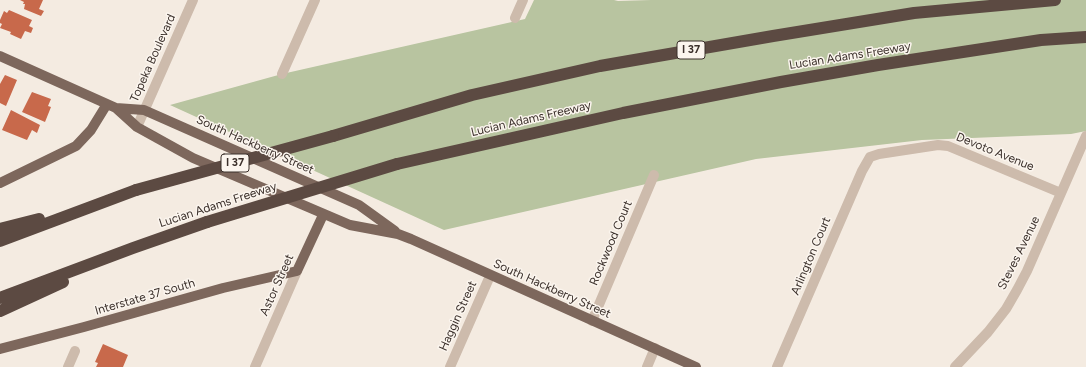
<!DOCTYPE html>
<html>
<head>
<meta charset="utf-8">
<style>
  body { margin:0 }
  canvas { display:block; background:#f4ebe1 }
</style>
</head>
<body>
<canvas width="1086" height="367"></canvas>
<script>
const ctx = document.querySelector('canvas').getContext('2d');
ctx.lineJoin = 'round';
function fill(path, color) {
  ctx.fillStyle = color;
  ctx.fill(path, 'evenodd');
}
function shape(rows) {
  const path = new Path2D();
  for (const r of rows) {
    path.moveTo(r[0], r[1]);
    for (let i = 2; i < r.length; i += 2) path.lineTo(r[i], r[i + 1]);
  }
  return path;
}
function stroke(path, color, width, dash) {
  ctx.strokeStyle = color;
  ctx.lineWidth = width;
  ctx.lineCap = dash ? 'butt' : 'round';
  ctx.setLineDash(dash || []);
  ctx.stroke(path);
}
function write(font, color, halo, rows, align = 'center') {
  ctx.font = font + ' Figtree,sans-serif';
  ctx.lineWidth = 3;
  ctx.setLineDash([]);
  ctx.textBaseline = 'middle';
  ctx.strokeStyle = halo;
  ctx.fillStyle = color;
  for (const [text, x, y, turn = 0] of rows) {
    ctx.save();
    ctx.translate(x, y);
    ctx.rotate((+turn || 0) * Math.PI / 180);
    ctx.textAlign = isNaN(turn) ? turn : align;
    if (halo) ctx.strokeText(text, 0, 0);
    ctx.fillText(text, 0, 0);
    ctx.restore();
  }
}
const green = shape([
  [534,0,614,0,618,1,651,0,1086,0,1086,131,1071,134,922,140,756,159,444,230,170,105,282,74,525,19]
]);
const building = shape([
  [20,0,43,0,39,9,44,11,41,16,24,9,25,4,23,4,24,2],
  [9,10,32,20,29,26,33,28,31,33,25,31,21,39,10,34,11,32,0,28,2,24,0,23,0,20,4,11,7,13],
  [5,75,17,80,6,106,0,103,0,84],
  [32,92,51,99,48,106,51,107,45,122,22,112],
  [11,110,40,125,37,133,32,130,27,140,2,130],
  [103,344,128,355,123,367,96,367,98,363,95,362]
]);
const minor = shape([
  [515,18,523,0],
  [282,74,315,0],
  [137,127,193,0],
  [592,321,654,175],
  [68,367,75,351],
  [255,367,297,271],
  [450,367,490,276],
  [647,367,655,348],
  [777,367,862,171,870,157,879,154,938,145,948,146,1061,193],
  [955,367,988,332,1006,309,1017,290,1027,271,1086,136]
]);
const major = shape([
  [0,56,116,108,137,127,193,158,350,225,398,234,411,239,696,367],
  [116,108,144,110,359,205,395,231],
  [0,183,76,146,91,130,107,104],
  [0,349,84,327,223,288,297,271,323,215]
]);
const highway = shape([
  [333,136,472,95,600,66,773,36,914,13,1055,0],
  [397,164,623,113,781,82,878,65,1041,40,1086,37],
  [0,229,39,219],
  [0,241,136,190],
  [0,298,133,248,207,222],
  [0,311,63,282]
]);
const highwayBridge = shape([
  [136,190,333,136],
  [207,222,397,164]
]);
const shields = [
  [691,50,28],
  [235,163,28]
];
const shieldNames = [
  ["I 37",691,50],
  ["I 37",235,163]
];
const streetNames = [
  ["Lucian Adams Freeway",850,56,-9],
  ["Topeka Boulevard",153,58,-66],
  ["Lucian Adams Freeway",531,119,-13],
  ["South Hackberry Street",255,145,24],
  ["Devoto Avenue",995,152,22],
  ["Lucian Adams Freeway",218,205,-18],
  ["Rockwood Court",611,243,-67],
  ["Steves Avenue",1019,253,-64],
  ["Arlington Court",811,256,-67],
  ["Astor Street",277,285,-66],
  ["South Hackberry Street",552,289,24],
  ["Interstate 37 South",145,297,-16],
  ["Haggin Street",458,316,-66]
];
fill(green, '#b8c4a0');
fill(building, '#c8694b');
stroke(minor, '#cdbbac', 10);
stroke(major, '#7d675c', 10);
stroke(highway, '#5c4a42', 12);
stroke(highwayBridge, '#5c4a42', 12);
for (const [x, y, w] of shields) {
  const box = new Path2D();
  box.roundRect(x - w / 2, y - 9, w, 18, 3);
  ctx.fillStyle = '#fbf5ee';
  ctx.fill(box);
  stroke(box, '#3b302b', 1);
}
write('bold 11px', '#3b302b', null, shieldNames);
write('12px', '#3b302b', '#fbf5ee', streetNames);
</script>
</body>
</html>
